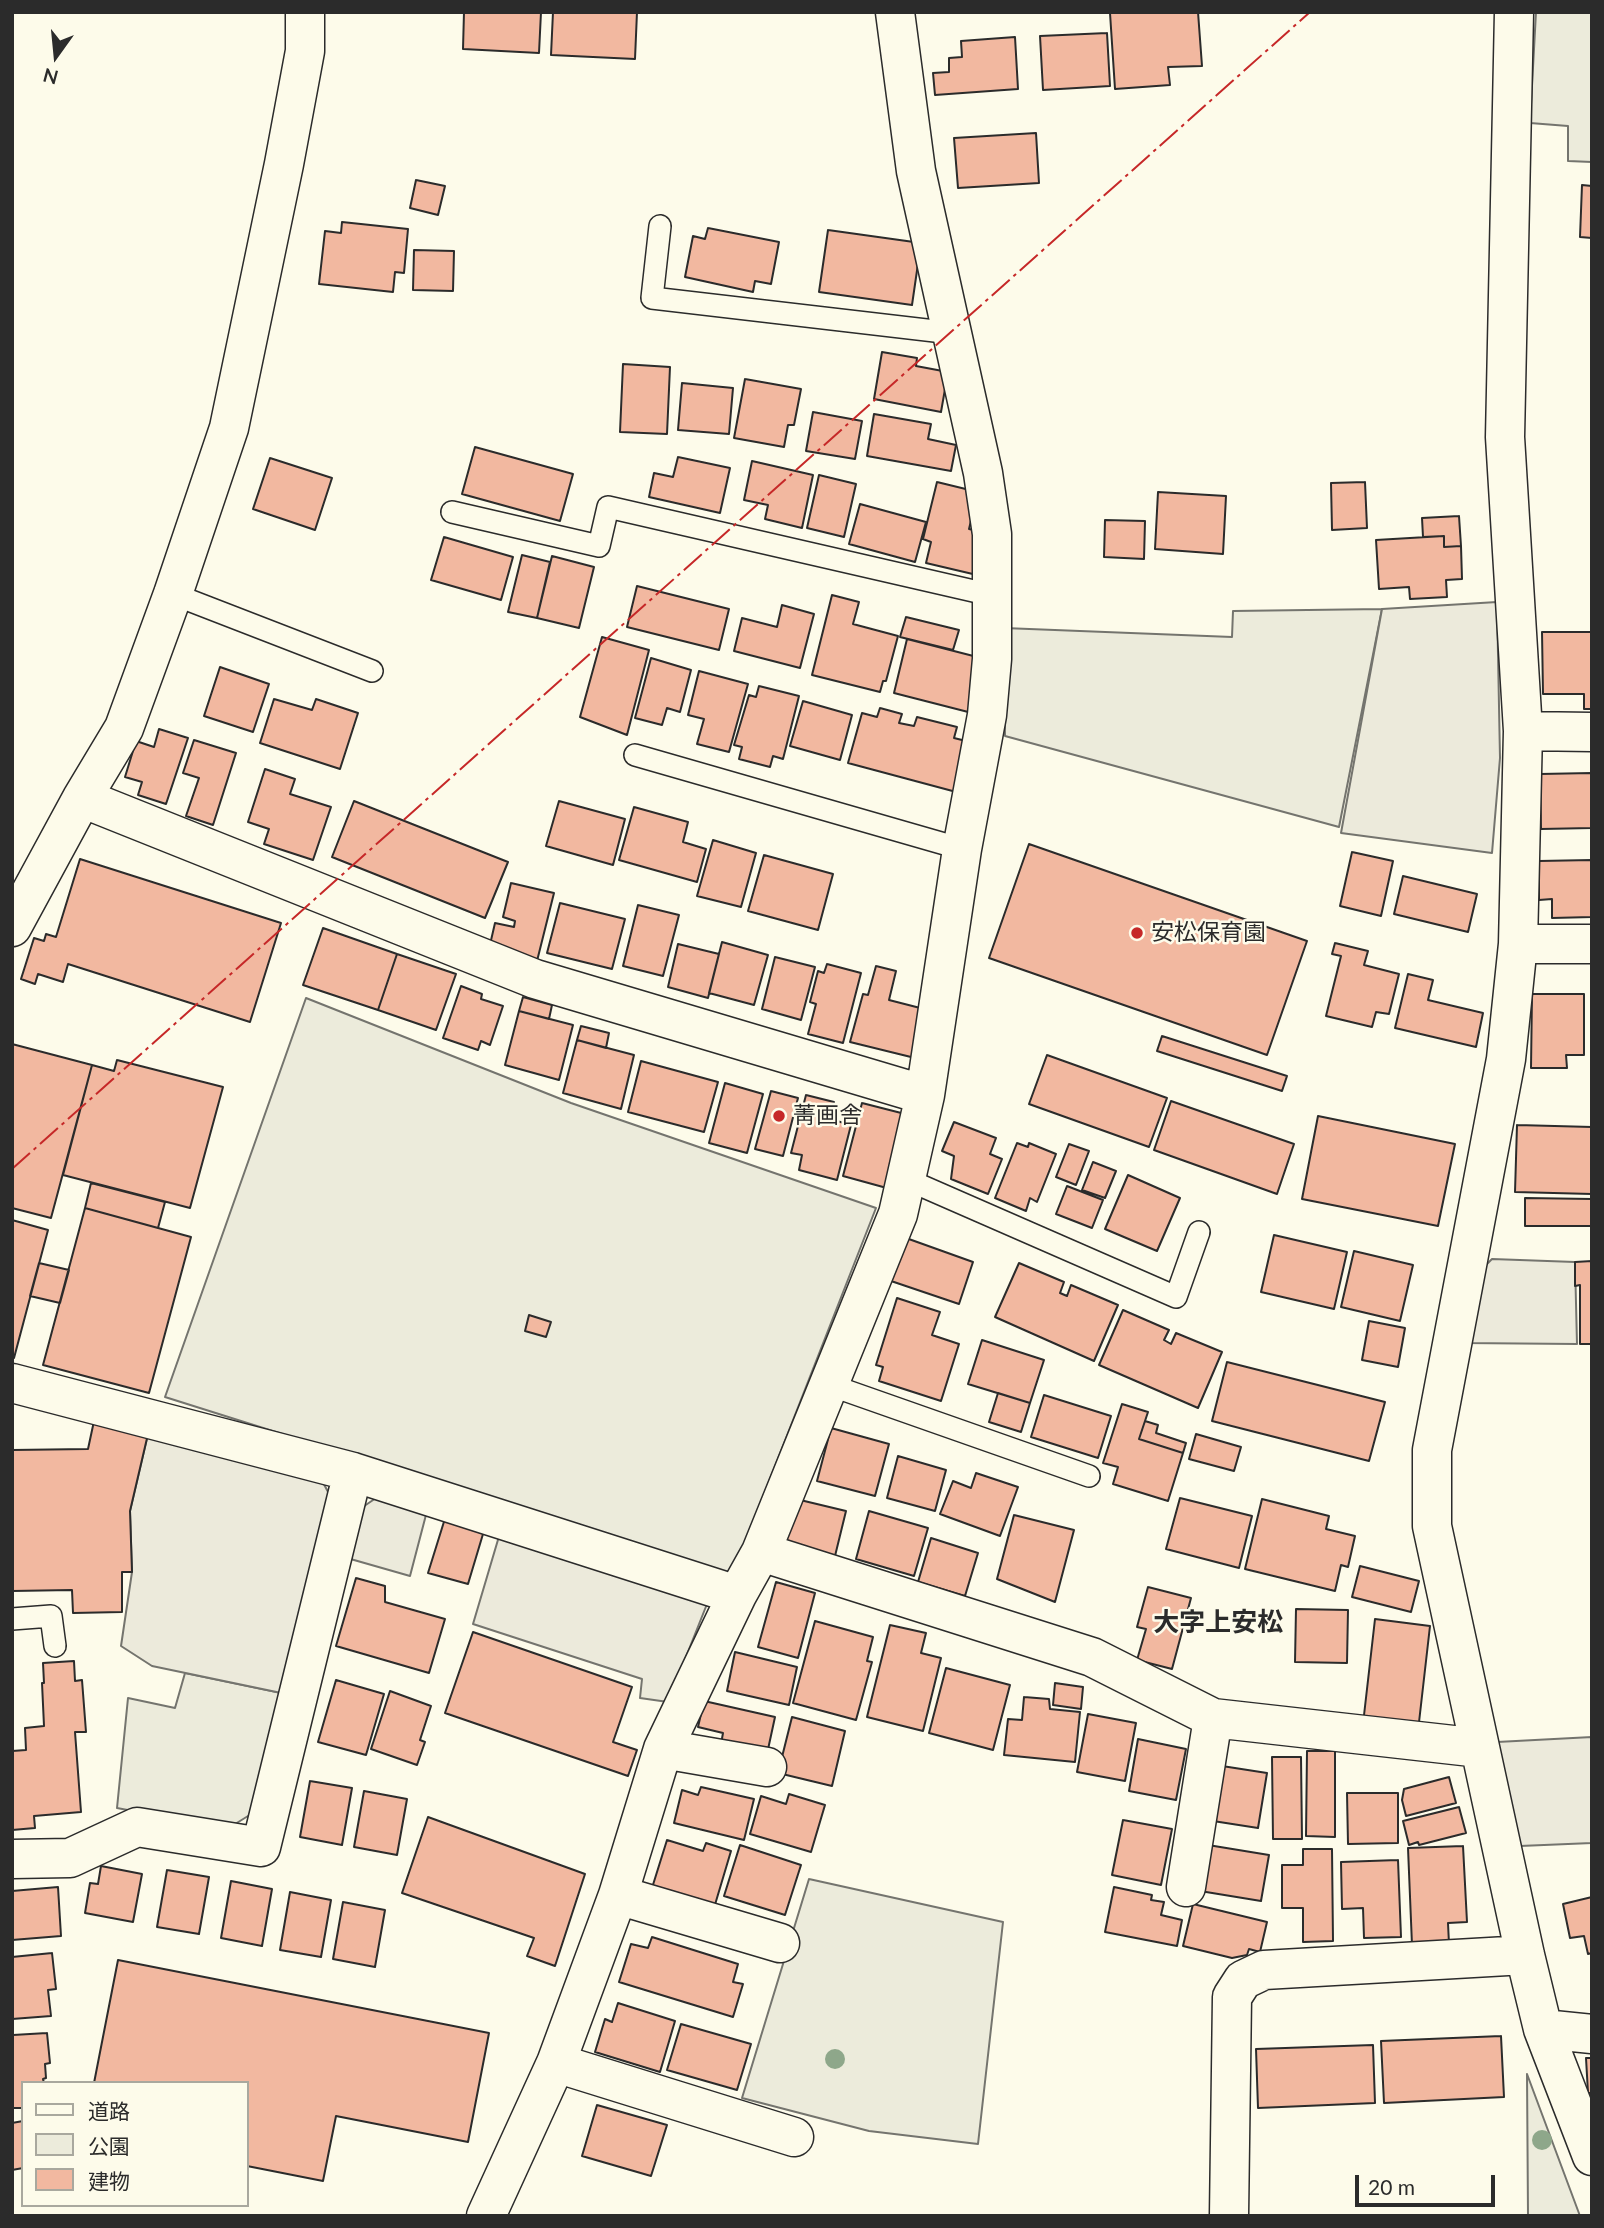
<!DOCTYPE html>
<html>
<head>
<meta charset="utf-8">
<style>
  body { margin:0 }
  #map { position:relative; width:1604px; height:2228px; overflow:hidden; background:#fdfbea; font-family:Lato,"Noto Sans JP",sans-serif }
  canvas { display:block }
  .frame { position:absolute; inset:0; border:14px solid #2b2b2b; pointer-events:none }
  .legend { position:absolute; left:21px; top:2081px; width:228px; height:126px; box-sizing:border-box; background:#fdfbea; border:2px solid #a9a89e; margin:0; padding:9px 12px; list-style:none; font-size:21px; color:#2b2b2b }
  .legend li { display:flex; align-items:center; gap:14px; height:35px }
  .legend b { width:35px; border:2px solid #a9a89e }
  .north { position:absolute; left:21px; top:21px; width:70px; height:70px; -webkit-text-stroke:5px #fdfbea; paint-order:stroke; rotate:195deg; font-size:19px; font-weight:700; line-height:28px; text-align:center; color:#2b2b2b }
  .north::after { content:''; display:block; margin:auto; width:24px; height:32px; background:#2b2b2b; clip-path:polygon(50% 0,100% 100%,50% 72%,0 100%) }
  .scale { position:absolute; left:1355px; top:2175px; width:140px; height:32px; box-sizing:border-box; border:4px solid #2b2b2b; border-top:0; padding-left:9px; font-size:21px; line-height:24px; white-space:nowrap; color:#2b2b2b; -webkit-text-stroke:5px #fdfbea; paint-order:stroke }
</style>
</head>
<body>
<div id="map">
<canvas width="1604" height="2228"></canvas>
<div class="frame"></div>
<ul class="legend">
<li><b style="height:9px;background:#fdfbea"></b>道路</li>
<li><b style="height:19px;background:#ecebdb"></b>公園</li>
<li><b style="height:19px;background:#f2b8a0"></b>建物</li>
</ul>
<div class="north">N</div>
<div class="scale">20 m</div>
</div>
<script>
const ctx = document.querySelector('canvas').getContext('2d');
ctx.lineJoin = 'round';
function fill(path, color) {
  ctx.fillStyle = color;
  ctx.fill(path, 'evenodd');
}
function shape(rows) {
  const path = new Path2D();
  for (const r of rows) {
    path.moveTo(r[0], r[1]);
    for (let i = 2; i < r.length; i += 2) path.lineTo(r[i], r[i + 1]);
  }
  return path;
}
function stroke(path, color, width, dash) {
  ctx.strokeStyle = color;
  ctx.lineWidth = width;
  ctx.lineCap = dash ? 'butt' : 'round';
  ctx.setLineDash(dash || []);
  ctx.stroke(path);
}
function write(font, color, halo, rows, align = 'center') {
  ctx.font = font + ' Lato,"Noto Sans JP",sans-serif';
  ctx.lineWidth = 5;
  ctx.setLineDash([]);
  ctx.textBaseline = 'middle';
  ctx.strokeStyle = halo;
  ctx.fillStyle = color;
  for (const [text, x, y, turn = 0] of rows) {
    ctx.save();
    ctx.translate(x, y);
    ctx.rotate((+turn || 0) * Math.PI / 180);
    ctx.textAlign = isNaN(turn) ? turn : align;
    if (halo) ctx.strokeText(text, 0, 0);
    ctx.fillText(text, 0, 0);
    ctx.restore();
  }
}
const green = shape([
  [1536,12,1592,12,1592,162,1568,161,1568,126,1530,123,1536,12],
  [1382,609,1339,827,1005,736,1004,628,1232,637,1233,611,1382,609],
  [306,998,571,1103,876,1208,732,1576,165,1397,306,998],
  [185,1673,286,1694,261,1808,227,1829,117,1808,128,1698,175,1708,185,1673],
  [809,1879,1003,1922,978,2144,869,2131,742,2098,809,1879],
  [1527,2074,1580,2216,1528,2216,1527,2074]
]);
const parking = shape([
  [1497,602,1500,758,1492,853,1341,833,1382,609,1497,602],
  [1492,1259,1575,1262,1577,1344,1462,1343,1474,1277,1492,1259],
  [148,1434,320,1477,334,1503,286,1694,152,1666,121,1646,132,1572,130,1511,148,1434],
  [376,1498,427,1511,410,1576,347,1558,357,1511,376,1498],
  [500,1533,709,1599,668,1702,640,1698,642,1679,473,1624,500,1533],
  [1592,1737,1592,1843,1520,1846,1497,1742,1592,1737]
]);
const building = shape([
  [464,12,541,12,539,53,463,49,464,12],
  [553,12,637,12,635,59,551,55,553,12],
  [1127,12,1198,12,1202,66,1168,67,1170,85,1115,89,1110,13,1127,12],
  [1107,33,1110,86,1043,90,1040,36,1107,33],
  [1015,37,1018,89,935,95,933,73,949,72,949,58,962,57,961,41,1015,37],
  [1036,133,1039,183,958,188,954,138,1036,133],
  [416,180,445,186,438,215,410,208,416,180],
  [1582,185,1592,186,1592,238,1580,237,1582,185],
  [342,222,408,229,404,273,395,272,393,292,319,284,325,231,341,233,342,222],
  [708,228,779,242,771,284,755,281,753,292,685,277,693,236,705,239,708,228],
  [828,230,921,243,912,305,819,292,828,230],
  [414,250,454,251,453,291,413,290,414,250],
  [882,352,917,358,916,366,948,372,941,412,874,399,882,352],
  [623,364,670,367,667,434,620,432,623,364],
  [745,379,801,389,794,425,788,425,784,447,734,438,745,379],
  [682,383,733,388,729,434,678,430,682,383],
  [813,412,862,421,855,459,806,451,813,412],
  [874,414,931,424,928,439,956,445,951,471,867,456,874,414],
  [475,447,573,474,560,521,462,494,475,447],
  [678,457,730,468,720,513,649,497,654,473,673,477,678,457],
  [270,458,332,478,315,530,253,509,270,458],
  [752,461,813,475,802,528,765,519,768,505,744,500,752,461],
  [819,475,856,484,844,537,807,528,819,475],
  [937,482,978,492,969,529,987,533,977,575,926,563,931,542,923,539,937,482],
  [1365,482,1367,528,1332,530,1331,483,1365,482],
  [1158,492,1226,496,1223,554,1155,549,1158,492],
  [860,504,926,522,915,562,849,544,860,504],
  [1459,516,1461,546,1444,547,1444,536,1423,537,1422,518,1459,516],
  [1105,520,1145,521,1144,559,1104,557,1105,520],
  [1444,536,1444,547,1461,546,1462,579,1446,580,1447,597,1410,599,1409,587,1379,589,1376,540,1444,536],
  [444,537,513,557,501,600,431,580,444,537],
  [522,555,550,562,537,618,508,612,522,555],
  [552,556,594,567,579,628,537,618,552,556],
  [637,586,729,609,719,650,627,627,637,586],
  [832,595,859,602,853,624,898,636,886,681,883,681,880,692,812,675,832,595],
  [782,605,814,614,800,668,734,651,742,618,777,627,782,605],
  [906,617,959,630,953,650,900,637,906,617],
  [1542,632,1592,632,1592,709,1584,709,1584,694,1543,694,1542,632],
  [602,637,649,650,627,735,580,717,602,637],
  [907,639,989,660,976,714,894,693,907,639],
  [651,658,691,670,680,712,667,708,662,725,635,718,651,658],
  [220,667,269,684,253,732,204,716,220,667],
  [699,671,748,684,729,752,697,744,704,719,688,715,699,671],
  [759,686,799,696,783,759,773,756,770,767,739,759,742,747,734,745,749,695,756,697,759,686],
  [274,699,312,710,316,699,358,713,340,769,260,743,274,699],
  [803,701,852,715,840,760,790,746,803,701],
  [880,708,902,714,899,723,914,726,917,717,957,727,954,738,974,743,960,793,848,763,862,713,877,717,880,708],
  [159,729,188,738,166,804,138,795,142,782,125,777,136,741,154,747,159,729],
  [194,740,236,753,213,825,186,816,199,778,183,773,194,740],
  [265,769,295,779,290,794,331,807,313,860,264,844,269,829,248,822,265,769],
  [1592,773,1592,828,1541,829,1540,774,1592,773],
  [354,801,508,862,485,918,332,857,354,801],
  [559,801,625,819,613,865,546,846,559,801],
  [634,807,688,822,683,842,706,849,697,882,619,860,634,807],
  [713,840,756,853,741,907,697,896,713,840],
  [1029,844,1307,941,1267,1055,989,958,1029,844],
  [1352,852,1393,861,1381,916,1340,906,1352,852],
  [764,855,833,874,818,930,748,911,764,855],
  [80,859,281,923,250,1022,68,964,63,982,38,974,35,984,21,979,34,938,44,941,46,934,56,937,80,859],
  [1592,860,1592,917,1552,918,1552,899,1539,900,1539,861,1592,860],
  [1403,876,1477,894,1468,932,1394,914,1403,876],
  [511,883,554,893,537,961,489,949,495,923,514,927,515,921,503,917,511,883],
  [560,903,625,919,612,969,547,953,560,903],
  [638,905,679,915,663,976,623,966,638,905],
  [323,928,397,954,378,1010,303,985,323,928],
  [722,942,768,955,754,1005,709,993,722,942],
  [1335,943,1368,951,1364,965,1399,974,1389,1014,1376,1012,1372,1027,1326,1016,1341,956,1332,954,1335,943],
  [678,944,719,954,708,998,668,987,678,944],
  [397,954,456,974,436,1030,378,1010,397,954],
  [775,957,815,967,801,1020,762,1009,775,957],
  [827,964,861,973,843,1043,808,1034,816,1004,810,1002,818,971,824,973,827,964],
  [876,966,896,971,889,1000,928,1010,915,1058,850,1042,863,994,868,995,876,966],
  [1408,974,1433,980,1428,1000,1483,1013,1476,1047,1395,1028,1408,974],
  [461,986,482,994,481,999,503,1006,490,1045,481,1041,478,1050,443,1038,461,986],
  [1532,994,1584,994,1584,1055,1566,1055,1567,1068,1531,1068,1532,994],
  [523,997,552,1005,549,1019,519,1011,523,997],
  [519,1011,573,1025,559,1080,505,1065,519,1011],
  [581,1026,609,1033,606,1048,577,1040,581,1026],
  [1162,1036,1287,1076,1282,1091,1157,1051,1162,1036],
  [577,1040,634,1055,621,1109,563,1093,577,1040],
  [12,1044,92,1065,51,1218,12,1208,12,1044],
  [1047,1055,1167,1098,1149,1147,1029,1104,1047,1055],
  [117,1060,223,1087,190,1208,63,1175,92,1065,114,1071,117,1060],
  [641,1061,718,1082,704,1132,628,1112,641,1061],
  [725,1083,763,1094,747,1153,709,1143,725,1083],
  [771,1091,798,1098,783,1156,755,1149,771,1091],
  [806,1095,834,1102,830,1119,851,1125,837,1180,799,1170,802,1155,791,1153,806,1095],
  [1171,1101,1294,1144,1277,1194,1154,1150,1171,1101],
  [862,1103,913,1116,894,1190,843,1176,862,1103],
  [1318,1116,1455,1144,1438,1226,1302,1199,1318,1116],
  [954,1122,996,1138,990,1154,1002,1159,988,1194,951,1179,954,1156,942,1151,954,1122],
  [1517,1125,1592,1127,1592,1194,1515,1192,1517,1125],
  [1017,1143,1028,1147,1029,1143,1056,1154,1037,1202,1030,1198,1026,1211,995,1198,1017,1143],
  [1069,1144,1089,1151,1076,1185,1056,1177,1069,1144],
  [1093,1162,1116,1171,1105,1198,1082,1190,1093,1162],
  [1128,1175,1180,1198,1157,1251,1105,1229,1128,1175],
  [91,1183,165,1202,158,1228,85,1208,91,1183],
  [1067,1186,1103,1200,1092,1228,1056,1214,1067,1186],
  [1525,1198,1592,1199,1592,1226,1525,1226,1525,1198],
  [85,1208,191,1237,149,1393,43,1365,85,1208],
  [12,1220,48,1230,14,1358,12,1357,12,1220],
  [1274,1235,1347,1252,1334,1309,1261,1292,1274,1235],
  [906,1238,973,1262,959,1304,891,1281,906,1238],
  [1354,1251,1413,1265,1400,1321,1341,1307,1354,1251],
  [1592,1261,1592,1344,1580,1344,1580,1285,1575,1286,1575,1262,1592,1261],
  [39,1263,69,1270,60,1303,30,1296,39,1263],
  [1019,1263,1064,1282,1060,1293,1067,1296,1071,1285,1118,1305,1094,1361,995,1317,1019,1263],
  [897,1298,940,1312,932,1335,959,1344,941,1401,879,1381,883,1367,876,1365,897,1298],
  [1123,1310,1169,1330,1164,1340,1171,1344,1176,1333,1222,1352,1198,1408,1099,1365,1123,1310],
  [529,1315,551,1322,546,1337,525,1331,529,1315],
  [1369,1321,1405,1328,1398,1367,1362,1360,1369,1321],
  [982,1340,1044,1360,1030,1403,968,1384,982,1340],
  [1227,1362,1385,1402,1369,1461,1212,1421,1227,1362],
  [998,1393,1030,1403,1021,1432,989,1422,998,1393],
  [1044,1395,1111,1416,1098,1458,1031,1437,1044,1395],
  [1122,1404,1148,1412,1139,1439,1183,1453,1168,1501,1113,1484,1118,1467,1103,1463,1122,1404],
  [94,1421,148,1434,130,1511,132,1572,122,1572,122,1612,73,1613,72,1590,12,1591,12,1450,88,1449,94,1421],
  [1145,1421,1158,1425,1156,1433,1186,1443,1183,1453,1139,1439,1145,1421],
  [831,1428,889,1444,875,1496,817,1481,831,1428],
  [1196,1434,1241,1447,1234,1471,1189,1459,1196,1434],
  [898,1456,946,1470,935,1511,887,1498,898,1456],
  [976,1473,1018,1487,1000,1536,940,1514,953,1481,971,1488,976,1473],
  [1180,1498,1252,1516,1239,1568,1166,1549,1180,1498],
  [796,1499,846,1511,835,1556,785,1544,796,1499],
  [1262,1499,1329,1516,1326,1529,1355,1536,1348,1567,1341,1565,1335,1591,1245,1569,1262,1499],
  [869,1511,928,1528,914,1576,856,1559,869,1511],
  [447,1512,486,1524,468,1584,428,1573,447,1512],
  [1014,1515,1074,1530,1055,1602,997,1579,1014,1515],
  [931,1538,978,1553,965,1596,918,1582,931,1538],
  [1360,1566,1419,1581,1411,1612,1352,1597,1360,1566],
  [356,1578,385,1586,385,1602,445,1619,429,1673,336,1646,356,1578],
  [776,1582,815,1593,798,1658,758,1647,776,1582],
  [1148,1587,1191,1598,1172,1669,1137,1660,1146,1629,1137,1627,1148,1587],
  [1296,1609,1348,1610,1347,1663,1295,1662,1296,1609],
  [1375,1619,1430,1626,1418,1731,1363,1724,1375,1619],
  [815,1621,873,1637,867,1661,872,1662,856,1720,793,1703,815,1621],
  [890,1625,926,1633,921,1653,941,1658,923,1731,867,1717,890,1625],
  [473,1632,632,1687,613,1742,637,1750,628,1776,445,1713,473,1632],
  [735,1652,797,1667,789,1705,727,1691,735,1652],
  [74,1661,75,1681,82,1680,86,1732,75,1732,81,1812,34,1816,35,1828,12,1830,12,1751,26,1750,25,1728,44,1726,42,1683,44,1683,43,1663,74,1661],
  [946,1668,1010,1685,993,1750,929,1733,946,1668],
  [336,1680,384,1694,366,1755,318,1742,336,1680],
  [1055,1683,1083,1687,1081,1709,1053,1705,1055,1683],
  [390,1691,431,1706,420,1740,425,1742,417,1765,371,1749,390,1691],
  [1024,1697,1049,1699,1050,1709,1080,1712,1075,1762,1004,1755,1008,1719,1022,1720,1024,1697],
  [704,1701,775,1717,767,1754,721,1744,723,1733,698,1727,704,1701],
  [1088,1714,1136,1723,1125,1781,1077,1772,1088,1714],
  [792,1717,845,1731,832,1786,778,1773,792,1717],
  [1138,1739,1186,1749,1176,1800,1129,1791,1138,1739],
  [1307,1751,1335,1751,1335,1837,1306,1836,1307,1751],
  [1272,1757,1301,1757,1302,1839,1273,1839,1272,1757],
  [1222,1766,1267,1773,1258,1828,1213,1821,1222,1766],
  [1449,1777,1456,1803,1406,1816,1402,1800,1404,1789,1449,1777],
  [310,1781,352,1788,342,1845,300,1837,310,1781],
  [701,1787,754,1799,744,1840,674,1823,682,1790,698,1795,701,1787],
  [364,1791,407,1799,397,1855,354,1847,364,1791],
  [1347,1793,1398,1793,1398,1843,1348,1844,1347,1793],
  [789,1794,825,1805,811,1852,750,1834,761,1796,786,1804,789,1794],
  [1459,1807,1466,1833,1419,1845,1418,1842,1409,1845,1403,1821,1459,1807],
  [428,1817,585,1874,555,1966,527,1956,534,1938,402,1893,428,1817],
  [1123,1820,1172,1829,1161,1885,1112,1875,1123,1820],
  [667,1840,703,1851,706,1843,731,1851,714,1908,652,1888,667,1840],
  [740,1845,801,1865,785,1915,724,1896,740,1845],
  [1208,1845,1269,1855,1261,1901,1200,1891,1208,1845],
  [1463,1846,1467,1922,1448,1923,1449,1944,1412,1945,1408,1848,1463,1846],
  [1303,1849,1332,1849,1333,1941,1303,1942,1303,1908,1282,1908,1282,1865,1303,1865,1303,1849],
  [1398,1860,1401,1937,1364,1938,1363,1908,1342,1909,1341,1862,1398,1860],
  [101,1866,142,1874,133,1922,85,1913,90,1883,98,1884,101,1866],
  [167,1870,209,1877,199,1934,157,1927,167,1870],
  [231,1881,272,1889,262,1946,221,1938,231,1881],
  [58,1887,61,1936,12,1940,12,1891,58,1887],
  [1114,1887,1152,1895,1151,1900,1164,1902,1161,1915,1182,1920,1177,1946,1105,1932,1114,1887],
  [290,1892,331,1900,321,1957,280,1950,290,1892],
  [1592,1897,1592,1953,1588,1954,1584,1936,1570,1938,1563,1904,1592,1897],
  [343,1902,385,1910,375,1967,333,1959,343,1902],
  [1193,1904,1267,1922,1260,1952,1249,1949,1247,1955,1232,1958,1183,1946,1193,1904],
  [652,1937,738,1964,733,1982,743,1984,733,2017,619,1982,631,1944,648,1948,652,1937],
  [52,1953,56,1989,48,1990,51,2016,12,2019,12,1957,52,1953],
  [118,1960,489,2033,468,2142,336,2116,323,2181,247,2166,247,2083,94,2083,118,1960],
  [618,2003,675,2021,660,2072,595,2052,605,2019,612,2022,618,2003],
  [681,2024,751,2044,737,2090,667,2070,681,2024],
  [47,2033,50,2063,45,2064,46,2078,43,2079,44,2083,23,2083,23,2108,12,2108,13,2035,47,2033],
  [1501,2036,1504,2097,1384,2103,1381,2041,1501,2036],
  [1373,2045,1375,2103,1258,2108,1256,2049,1373,2045],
  [1586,2058,1592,2058,1592,2093,1588,2093,1586,2058],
  [597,2105,667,2125,651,2176,582,2156,597,2105],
  [23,2121,23,2168,12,2170,12,2123,23,2121]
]);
const lane = shape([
  [660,226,652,298,952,333],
  [452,512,599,546,608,507,991,595],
  [173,594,372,671],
  [635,755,962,849],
  [906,1179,1176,1297,1199,1232],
  [830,1385,1089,1476],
  [12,1619,51,1616,55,1646]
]);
const street = shape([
  [1514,12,1505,437,1523,731,1518,944,1506,1059,1432,1450,1432,1526,1525,1955,1543,2029,1592,2156],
  [1523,731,1592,732],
  [82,798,535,979,925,1095],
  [12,927,82,798,124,728,173,594,229,428,284,164,305,51,305,12],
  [1518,944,1592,944],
  [12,1383,353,1472,737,1595],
  [761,1552,1092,1657,1213,1718,1480,1748],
  [663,1749,767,1767],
  [12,1859,70,1858,137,1827,261,1847,353,1472],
  [1186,1887,1213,1718],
  [618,1895,780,1943],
  [1543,2029,1592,2034],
  [556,2063,794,2137],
  [486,2216,556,2063,618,1895,663,1749,737,1595,761,1552,898,1214,925,1095,962,849,987,715,992,659,992,534,983,473,916,171,895,12],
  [1229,2216,1232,1997,1243,1980,1264,1970,1525,1955]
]);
const power = shape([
  [12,1169,1310,12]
]);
const trees = [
  [835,2059],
  [1542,2140]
];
const markers = [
  [1137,933,7,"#c62828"],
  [779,1116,7,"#c62828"]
];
const poiNames = [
  ["安松保育園",1151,933],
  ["菁画舎",793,1116]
];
const quarterNames = [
  ["大字上安松",1218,1623]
];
fill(green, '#ecebdb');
stroke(green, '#74746e', 2);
fill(parking, '#eceadb');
stroke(parking, '#74746e', 2);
fill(building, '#f2b8a0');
stroke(building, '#2b2b2b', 2);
stroke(lane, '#2b2b2b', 24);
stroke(street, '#2b2b2b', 41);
stroke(lane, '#fdfbea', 21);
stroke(street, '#fdfbea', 38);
stroke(power, '#c62828', 2, [24, 5, 3.5, 5]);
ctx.fillStyle = '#8ea78a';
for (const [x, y] of trees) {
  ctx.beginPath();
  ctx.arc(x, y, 10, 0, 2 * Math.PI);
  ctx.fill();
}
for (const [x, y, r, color] of markers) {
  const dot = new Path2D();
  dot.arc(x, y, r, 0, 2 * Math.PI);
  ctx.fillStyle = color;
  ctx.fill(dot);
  stroke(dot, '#fdfbea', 2.5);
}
write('23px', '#2b2b2b', '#fdfbea', poiNames, 'left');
write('bold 26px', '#2b2b2b', '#fdfbea', quarterNames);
</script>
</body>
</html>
